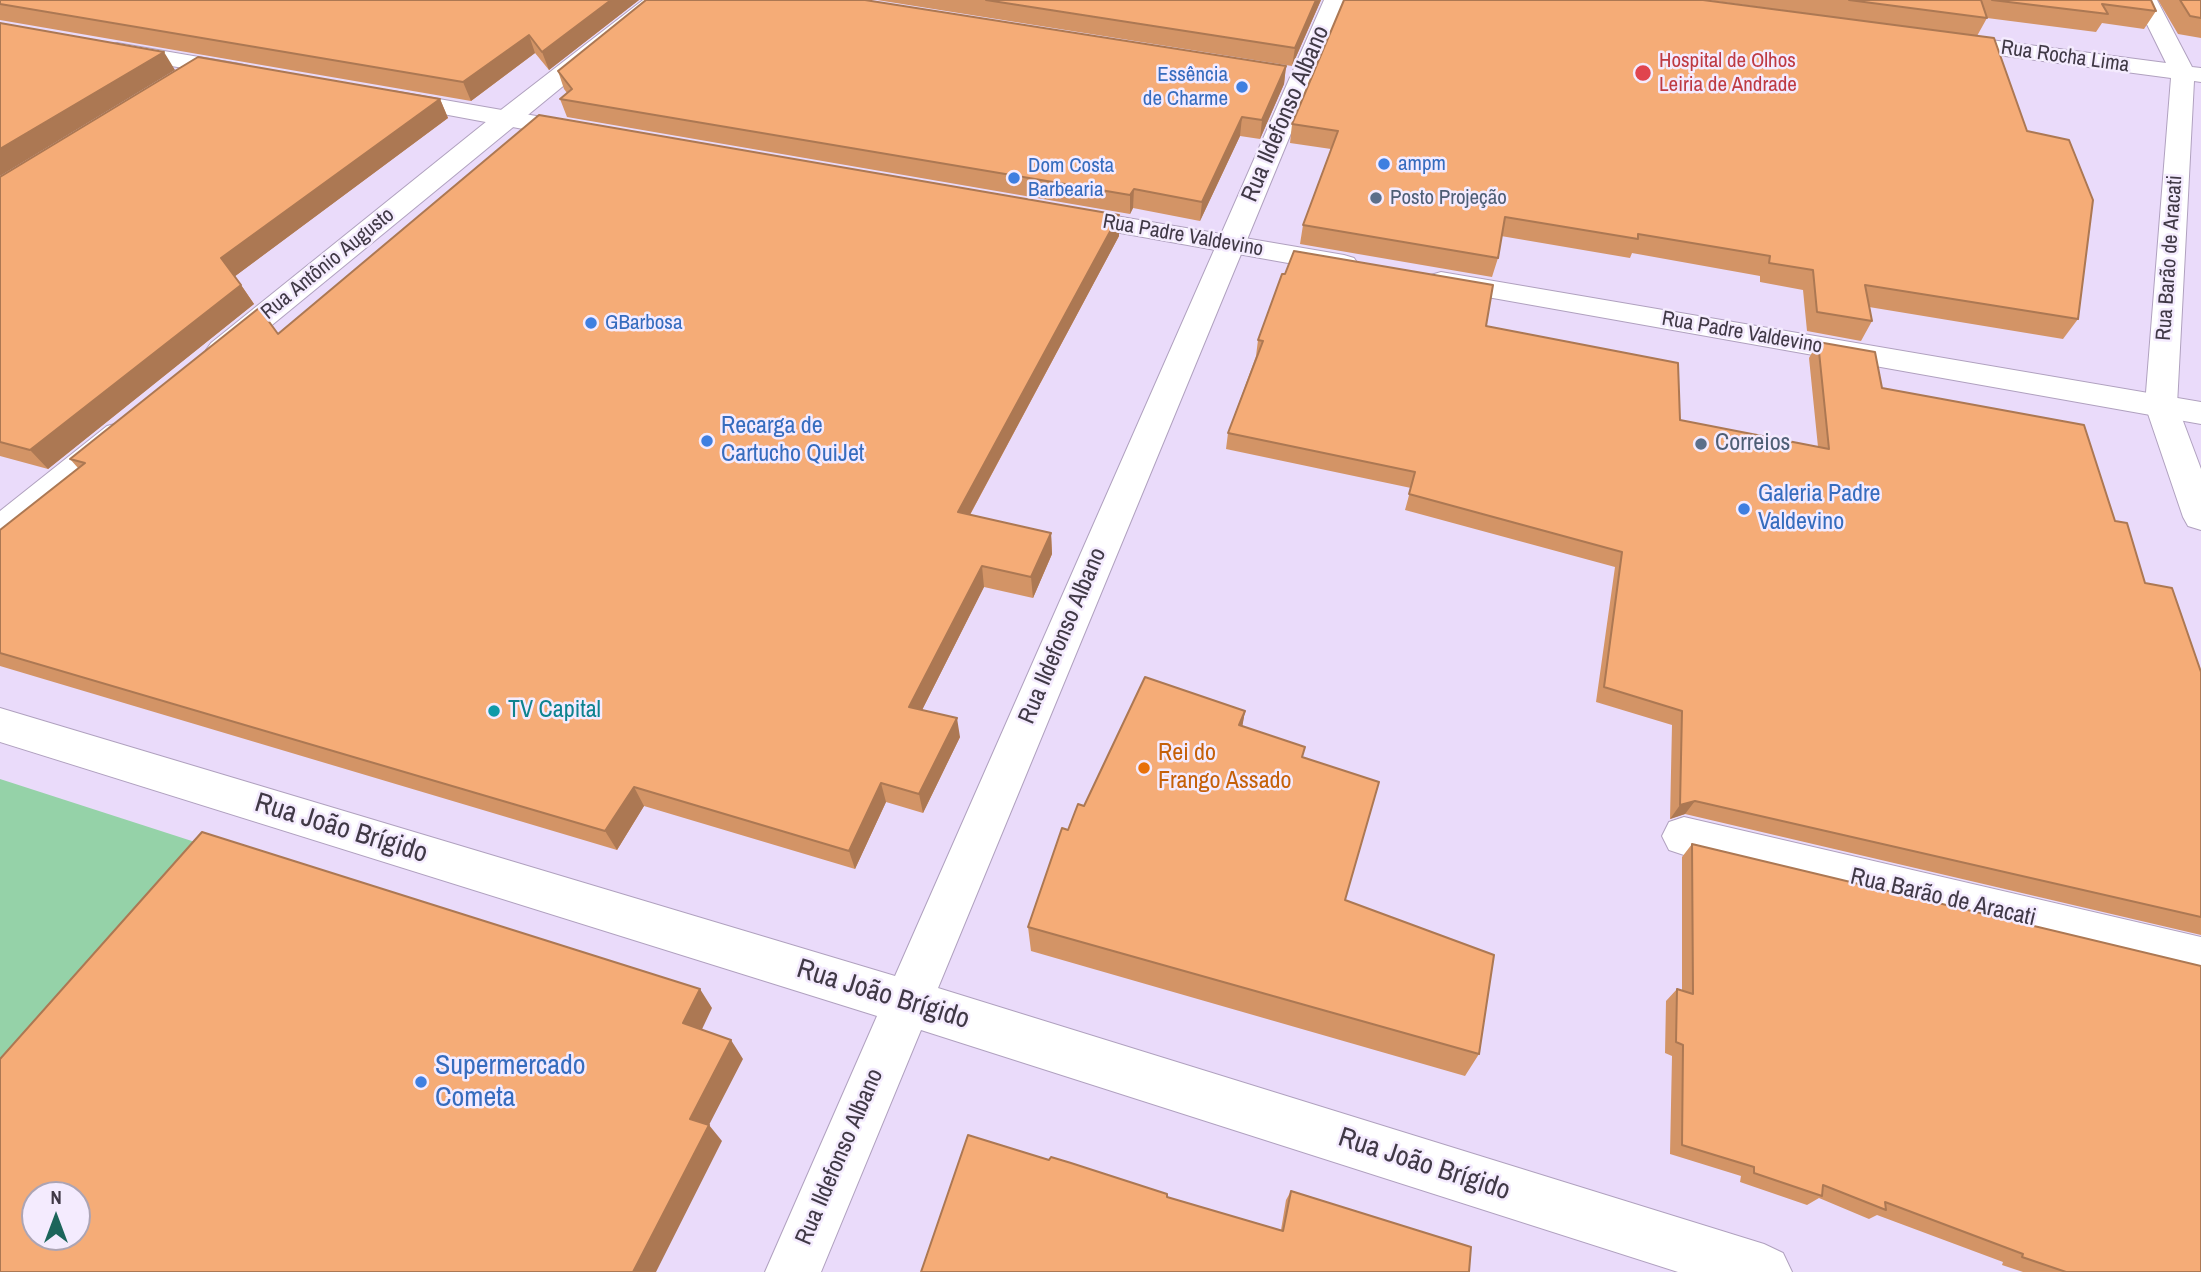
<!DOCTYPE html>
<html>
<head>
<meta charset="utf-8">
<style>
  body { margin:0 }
  #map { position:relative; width:2201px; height:1272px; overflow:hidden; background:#eadbfa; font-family:"Archivo Narrow",sans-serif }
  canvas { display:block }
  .north { position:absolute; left:21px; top:1181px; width:70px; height:70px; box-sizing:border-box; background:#f4ebfe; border:2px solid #aca4b4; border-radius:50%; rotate:0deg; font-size:19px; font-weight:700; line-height:28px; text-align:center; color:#403946 }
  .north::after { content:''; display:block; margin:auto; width:24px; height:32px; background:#1c655b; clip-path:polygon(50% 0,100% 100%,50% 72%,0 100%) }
</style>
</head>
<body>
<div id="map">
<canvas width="2201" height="1272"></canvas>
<div class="north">N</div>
</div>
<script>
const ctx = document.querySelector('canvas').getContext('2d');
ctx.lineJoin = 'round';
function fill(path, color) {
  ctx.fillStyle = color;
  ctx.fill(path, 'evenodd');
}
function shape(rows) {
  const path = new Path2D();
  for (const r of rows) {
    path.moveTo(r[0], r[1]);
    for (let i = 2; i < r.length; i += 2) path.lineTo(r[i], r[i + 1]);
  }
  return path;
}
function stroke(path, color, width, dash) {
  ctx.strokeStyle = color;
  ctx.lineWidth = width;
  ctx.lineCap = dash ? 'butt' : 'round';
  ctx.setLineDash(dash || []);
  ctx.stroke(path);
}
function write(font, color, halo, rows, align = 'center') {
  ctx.font = font + ' "Archivo Narrow",sans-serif';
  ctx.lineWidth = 5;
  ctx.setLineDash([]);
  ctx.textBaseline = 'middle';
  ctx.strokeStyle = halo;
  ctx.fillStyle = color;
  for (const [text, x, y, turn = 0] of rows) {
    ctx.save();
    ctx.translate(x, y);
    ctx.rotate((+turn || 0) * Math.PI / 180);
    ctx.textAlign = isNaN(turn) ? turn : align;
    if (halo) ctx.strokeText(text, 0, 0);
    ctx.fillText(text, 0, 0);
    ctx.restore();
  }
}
const green = shape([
  [0,779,229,853,0,1117]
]);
const minor = shape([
  [643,0,668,0,233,357,222,360,211,357,206,350,211,343,497,113,643,0],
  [1324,0,1346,0,938,988,1764,1244,1783,1253,1792,1272,1678,1272,921,1030,821,1272,765,1272,877,1016,0,742,0,708,895,976,1324,0],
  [2135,0,2157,0,2192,67,2201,68,2201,82,2194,81,2177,405,2201,469,2201,530,2188,526,2183,517,2145,405,2171,78,1945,48,1937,46,1933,41,1937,36,1945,34,2166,63,2135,0],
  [119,423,131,426,136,434,131,442,13,539,0,543,0,511,107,426,119,423],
  [1684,817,2201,937,2201,981,1684,855,1669,850,1662,836,1669,822,1684,817]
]);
const major = shape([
  [117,43,240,64,248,66,252,71,248,76,240,78,109,55,105,50,109,45,117,43],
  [393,91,582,124,591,127,595,132,591,137,582,140,384,103,381,98,384,93,393,91],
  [1069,208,1344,255,1354,258,1358,264,1354,270,1344,273,1059,222,1055,216,1059,210,1069,208],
  [1441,272,2201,402,2201,424,1431,287,1426,281,1431,275,1441,272]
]);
const wall = shape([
  [0,0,639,0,549,70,535,53,471,101,0,20],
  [877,0,1321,0,1292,66],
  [1344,0,2078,319,2063,339,1869,307,1872,321,1861,341,1807,331,1803,290,1760,282,1760,276,1632,253,1630,258,1501,236,1498,258,1492,277,1300,244,1303,225,1331,149,1290,143,1292,124],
  [1707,0,2151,0,2156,11,2144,29,2102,23,2096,32,1987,18,1977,36],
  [2158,0,2201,0,2201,38,2178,34],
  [1286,66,1284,84,1260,139,1240,136,1200,221,1133,208,1130,214,567,117,560,99,567,93,564,89,558,71],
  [440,99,448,118,235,276,254,304,48,469,0,456,0,177],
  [1119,236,970,515,1051,533,1052,554,1033,598,984,587,922,710,960,737,923,813,886,802,855,869,644,806,617,850,0,666,0,530,78,468,70,459,278,334],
  [1486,326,1680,420,1818,447,1809,358,1818,342,1882,388,2115,521,2145,583,2201,672,2201,935,1685,814,1670,819,1672,725,1596,702,1615,567,1405,510,1411,488,1226,449,1228,433,1256,356,1258,340],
  [1245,711,1242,726,1303,757,1345,900,1479,1054,1465,1076,1031,951,1028,927,1068,830,1084,806],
  [1692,844,2201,1272,2023,1272,2002,1265,2003,1262,1877,1215,1869,1219,1819,1198,1807,1205,1740,1182,1741,1176,1670,1154,1672,1056,1665,1053,1666,1001,1677,989,1682,991,1682,857],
  [1291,1191,1471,1247,921,1272,1167,1197,1281,1230,1286,1200]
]);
const shadedWall = shape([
  [611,0,639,0,549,70,542,52],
  [1316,0,1321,0,1292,66,1295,48],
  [529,35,535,53,471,101,463,82],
  [164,52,175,70,0,176,0,149],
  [1286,66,1284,84,1260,139,1262,120],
  [440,99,448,118,234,277,221,258],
  [1242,117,1240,136,1200,221,1202,202],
  [1134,189,1133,208,1130,214,1130,195],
  [1119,215,1119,236,960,533,958,512],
  [241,285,254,304,48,469,30,450],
  [1051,533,1052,554,1033,598,1031,577],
  [982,566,984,587,914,726,909,707],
  [1245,711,1240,740,1239,725],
  [957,718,960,737,923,813,919,794],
  [881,783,886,802,855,869,849,851],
  [634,787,644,806,617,850,605,831],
  [1695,801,1685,814,1670,819,1680,805],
  [700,989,712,1008,696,1042,683,1023],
  [731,1040,743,1059,709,1125,722,1141,656,1272,633,1272,690,1119]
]);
const building = shape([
  [0,0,611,0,542,52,529,35,463,82,0,4,0,0],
  [646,0,865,0,1286,66,1262,120,1242,117,1202,202,1134,189,1130,195,560,99,572,89,558,71,646,0],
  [986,0,1316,0,1295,48,986,0],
  [1344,0,1703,0,1994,38,2027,131,2069,140,2093,200,2078,319,1865,285,1872,321,1817,312,1813,270,1769,263,1770,256,1638,234,1638,239,1505,217,1498,258,1303,225,1338,131,1292,124,1344,0],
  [1849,0,1981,0,1987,18,1849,0],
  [1992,0,2151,0,2156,11,2102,4,2108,14,1992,0],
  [2180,0,2201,0,2201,18,2190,16,2180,0],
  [0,23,164,52,0,149,0,23],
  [198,57,440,99,221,258,241,285,30,450,0,442,0,177,198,57],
  [539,115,1119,215,958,512,1051,533,1031,577,982,566,909,707,957,718,919,794,881,783,849,851,634,787,605,831,0,653,0,530,85,463,70,459,259,308,278,334,539,115],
  [1294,251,1493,285,1486,326,1678,363,1680,420,1829,449,1818,342,1875,352,1882,388,2084,425,2115,521,2127,523,2145,583,2172,588,2201,672,2201,917,1695,801,1680,805,1682,711,1604,687,1622,552,1409,494,1415,472,1228,433,1263,341,1258,340,1282,274,1285,274,1294,251],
  [1145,677,1245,711,1239,725,1305,747,1302,757,1379,782,1345,900,1494,955,1479,1054,1028,927,1062,828,1068,830,1078,804,1084,806,1145,677],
  [202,832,700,989,683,1023,731,1040,690,1119,709,1125,633,1272,0,1272,0,1059,202,832],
  [35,1195,77,1195,77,1237,35,1237,35,1195],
  [1692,844,2201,966,2201,1272,2066,1272,2022,1257,2023,1254,1885,1202,1886,1210,1823,1185,1822,1196,1754,1173,1754,1167,1682,1145,1683,1045,1676,1042,1677,989,1693,994,1692,844],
  [968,1135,1049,1160,1051,1157,1071,1163,1167,1194,1167,1197,1283,1231,1291,1191,1471,1247,1469,1272,921,1272,968,1135]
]);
const markers = [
  [1643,73,9,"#e0444e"],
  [1242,87,7,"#3f7fe0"],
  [1384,164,7,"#3f7fe0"],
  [1014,178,7,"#3f7fe0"],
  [1376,198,7,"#5c6f8a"],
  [591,323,7,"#3f7fe0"],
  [707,441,7,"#3f7fe0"],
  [1701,444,7,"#5c6f8a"],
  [1744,509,7,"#3f7fe0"],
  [494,711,7,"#0f9aa8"],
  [1144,768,7,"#e8710a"],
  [421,1082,7,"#3f7fe0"]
];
const farStreetnames = [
  ["Rua Rocha Lima",2065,57,8],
  ["Rua Padre Valdevino",1183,236,10],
  ["Rua Barão de Aracati",2170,258,-86],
  ["Rua Antônio Augusto",328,264,-39],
  ["Rua Padre Valdevino",1742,333,10]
];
const farHealthnames = [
  ["Hospital de Olhos",1659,61],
  ["Leiria de Andrade",1659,85]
];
const farShopnames = [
  ["Essência",1228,75,"right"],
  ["de Charme",1228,99,"right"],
  ["ampm",1398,164],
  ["Dom Costa",1028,166],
  ["Barbearia",1028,190],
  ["GBarbosa",605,323]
];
const farServicenames = [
  ["Posto Projeção",1390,198]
];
const streetNames = [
  ["Rua Ildefonso Albano",1286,114,-67],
  ["Rua Ildefonso Albano",1063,636,-67],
  ["Rua Barão de Aracati",1943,898,13],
  ["Rua Ildefonso Albano",840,1157,-67]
];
const shopNames = [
  ["Recarga de",721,427],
  ["Cartucho QuiJet",721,455],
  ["Galeria Padre",1758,495],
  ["Valdevino",1758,523]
];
const serviceNames = [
  ["Correios",1715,444]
];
const cultureNames = [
  ["TV Capital",508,711]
];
const foodNames = [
  ["Rei do",1158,754],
  ["Frango Assado",1158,782]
];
const nearStreetnames = [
  ["Rua João Brígido",341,829,17],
  ["Rua João Brígido",883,995,17],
  ["Rua João Brígido",1424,1165,18]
];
const nearShopnames = [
  ["Supermercado",435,1066],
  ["Cometa",435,1098]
];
fill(green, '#95d2a8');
stroke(minor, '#b0a1bf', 2);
stroke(major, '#b0a1bf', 2);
fill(minor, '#fff');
fill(major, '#fff');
fill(wall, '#d39466');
fill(shadedWall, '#ac7853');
fill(building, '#f5ac77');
stroke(building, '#ac7853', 2);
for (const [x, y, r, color] of markers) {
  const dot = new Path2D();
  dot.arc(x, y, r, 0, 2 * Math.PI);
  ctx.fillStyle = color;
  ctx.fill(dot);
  stroke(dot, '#f4ebfe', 2.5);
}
write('21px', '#403946', '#f4ebfe', farStreetnames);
write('21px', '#be3a42', '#f4ebfe', farHealthnames, 'left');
write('21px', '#366cbe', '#f4ebfe', farShopnames, 'left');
write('21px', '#4e5e75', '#f4ebfe', farServicenames, 'left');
write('24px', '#403946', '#f4ebfe', streetNames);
write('24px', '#366cbe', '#f4ebfe', shopNames, 'left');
write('24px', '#4e5e75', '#f4ebfe', serviceNames, 'left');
write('24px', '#0d838f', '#f4ebfe', cultureNames, 'left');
write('24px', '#c56008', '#f4ebfe', foodNames, 'left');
write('28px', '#403946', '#f4ebfe', nearStreetnames);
write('28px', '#366cbe', '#f4ebfe', nearShopnames, 'left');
</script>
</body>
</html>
